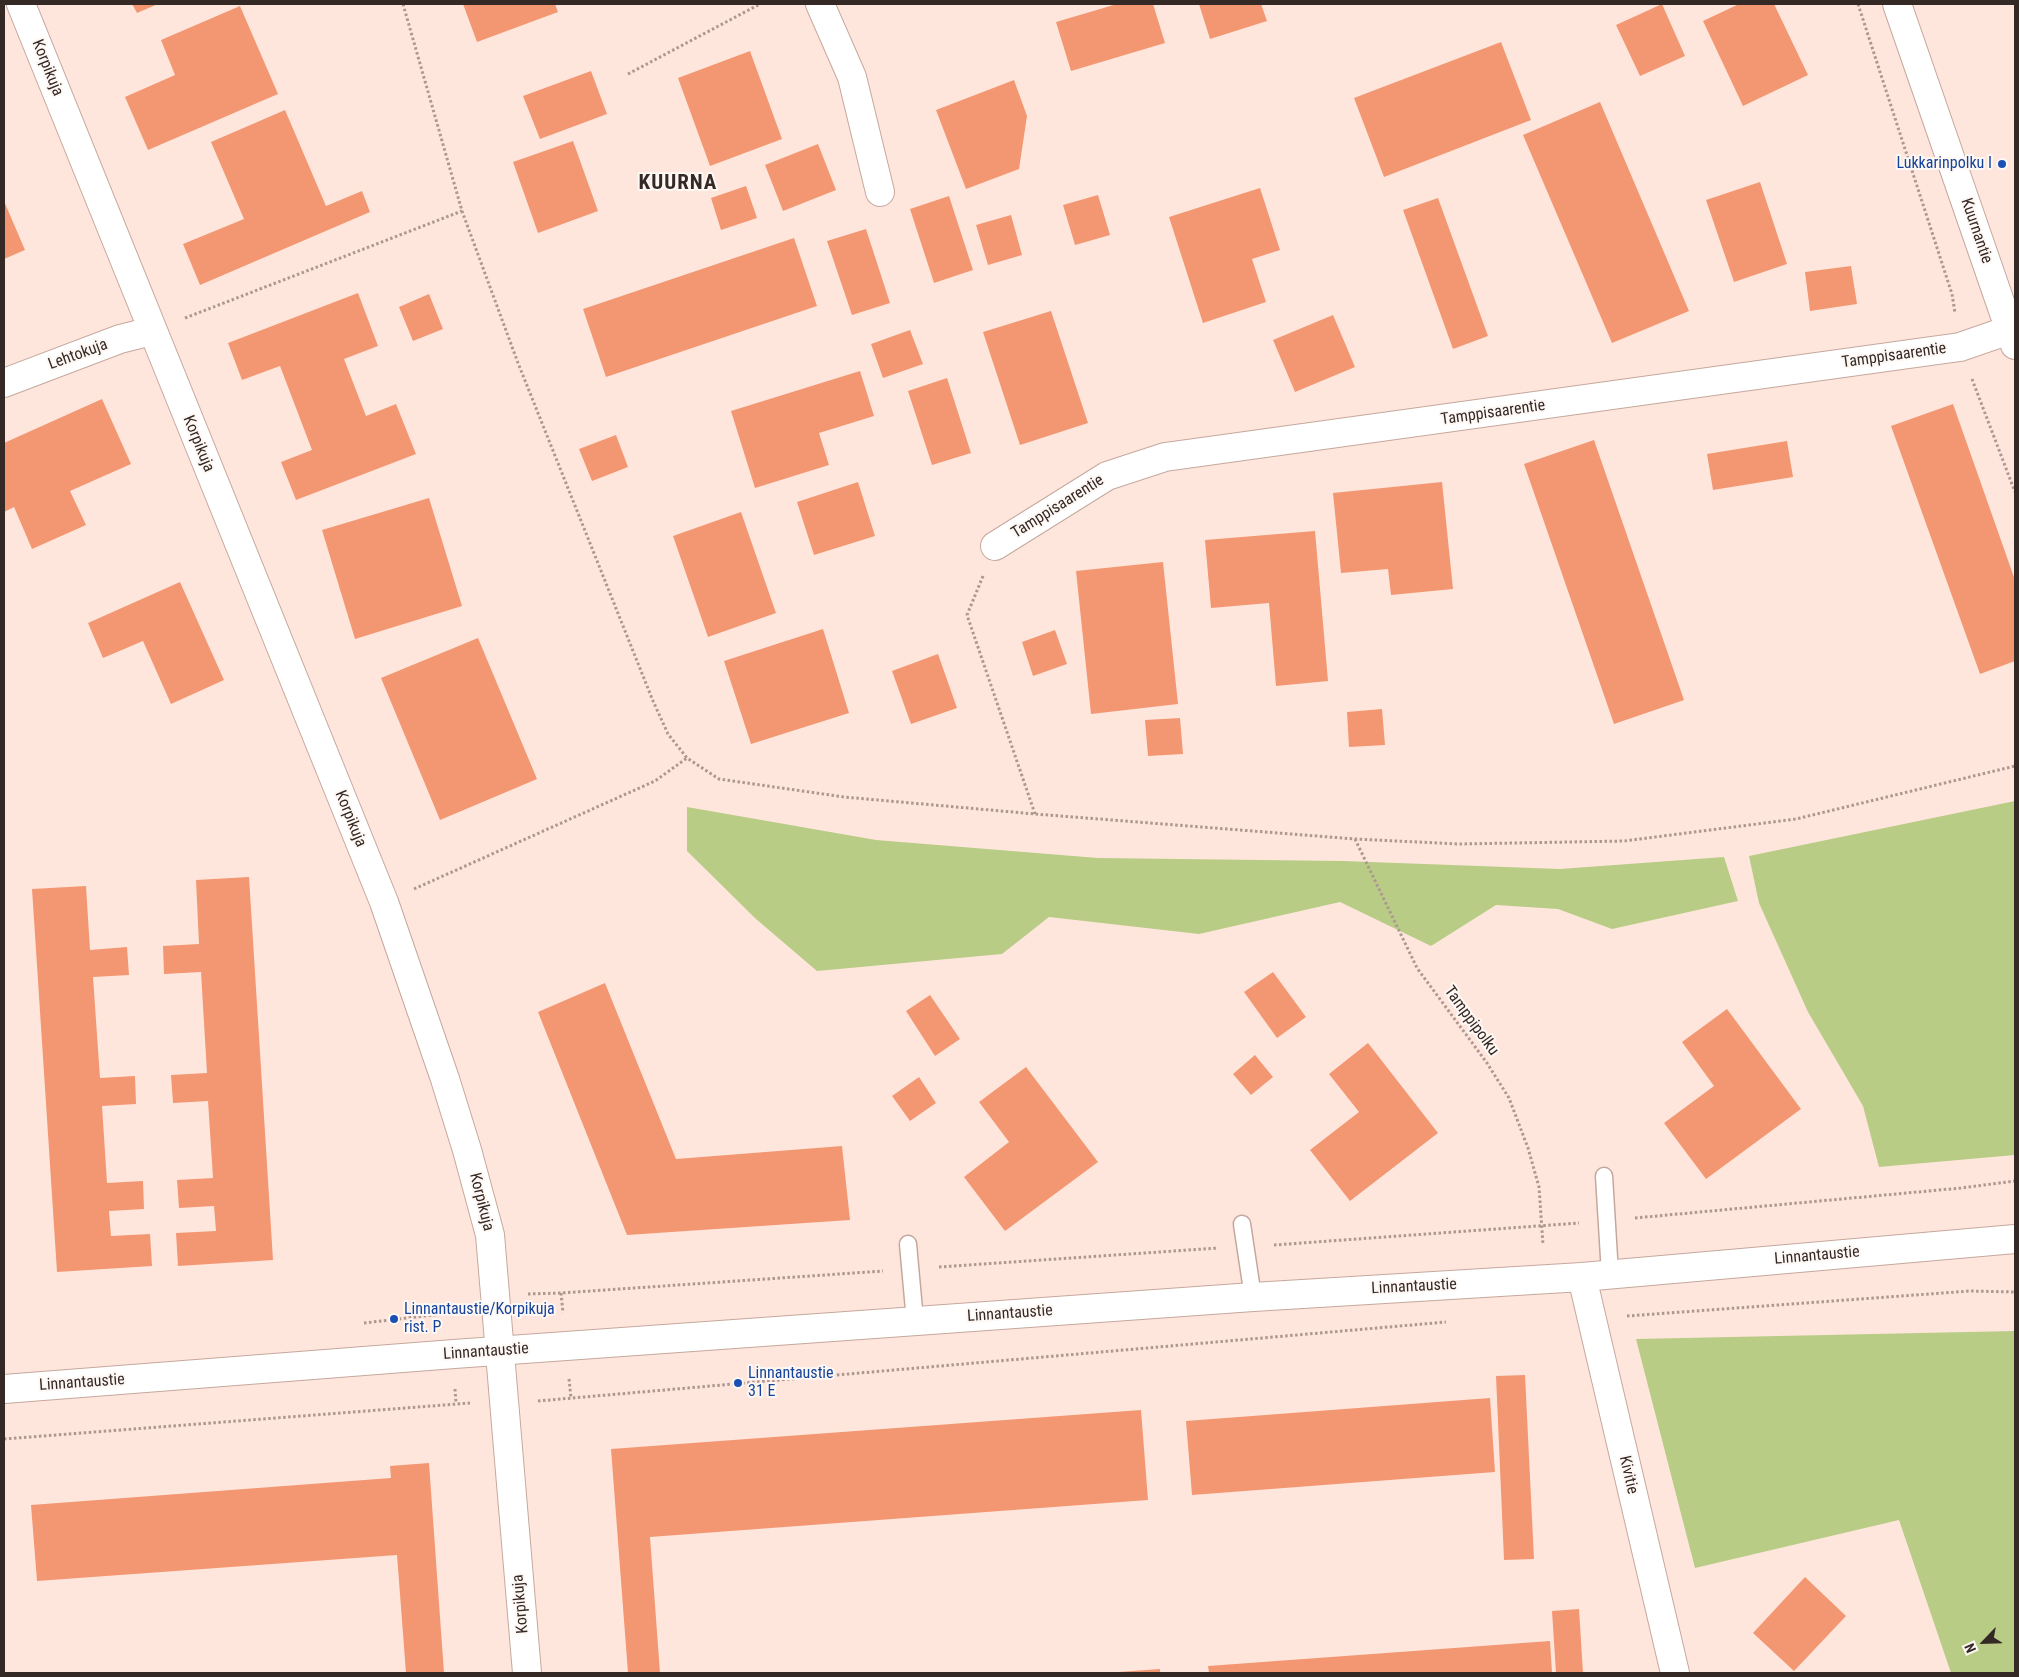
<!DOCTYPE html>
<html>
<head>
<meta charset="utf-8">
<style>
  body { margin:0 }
  #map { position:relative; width:2019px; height:1677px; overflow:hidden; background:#ffe6dc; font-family:"Roboto Condensed",sans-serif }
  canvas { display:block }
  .frame { position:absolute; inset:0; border:5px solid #352925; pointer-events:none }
  .north { position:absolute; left:1959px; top:1617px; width:50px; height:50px; -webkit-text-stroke:4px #fef8f5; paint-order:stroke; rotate:246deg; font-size:14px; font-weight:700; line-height:20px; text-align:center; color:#352925 }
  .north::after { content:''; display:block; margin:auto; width:18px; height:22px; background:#352925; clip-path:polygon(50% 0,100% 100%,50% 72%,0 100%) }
</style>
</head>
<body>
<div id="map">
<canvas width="2019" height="1677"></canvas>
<div class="frame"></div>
<div class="north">N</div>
</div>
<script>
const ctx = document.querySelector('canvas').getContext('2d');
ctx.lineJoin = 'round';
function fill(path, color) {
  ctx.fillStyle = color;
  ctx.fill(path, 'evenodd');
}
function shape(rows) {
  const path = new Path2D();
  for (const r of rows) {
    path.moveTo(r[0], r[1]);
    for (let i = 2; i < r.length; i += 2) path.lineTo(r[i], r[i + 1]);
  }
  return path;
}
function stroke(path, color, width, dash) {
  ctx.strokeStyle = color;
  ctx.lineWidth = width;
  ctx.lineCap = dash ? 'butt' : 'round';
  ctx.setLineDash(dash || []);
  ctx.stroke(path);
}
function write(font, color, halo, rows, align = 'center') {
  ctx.font = font + ' "Roboto Condensed",sans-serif';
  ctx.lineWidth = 4;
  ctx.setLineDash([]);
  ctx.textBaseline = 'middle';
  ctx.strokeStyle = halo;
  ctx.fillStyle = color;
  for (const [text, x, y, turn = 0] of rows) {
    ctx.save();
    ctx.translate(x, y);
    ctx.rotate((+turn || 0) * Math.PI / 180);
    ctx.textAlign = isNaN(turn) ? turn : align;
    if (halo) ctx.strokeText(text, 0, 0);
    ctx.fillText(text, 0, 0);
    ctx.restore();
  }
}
const green = shape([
  [2015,801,2015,1155,1879,1167,1863,1106,1808,1012,1759,903,1749,856],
  [687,807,876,840,1098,858,1343,861,1560,869,1724,857,1738,901,1612,929,1558,909,1496,905,1431,946,1340,902,1199,934,1049,917,1002,954,817,971,756,919,687,851],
  [2015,1331,2015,1673,1951,1673,1899,1520,1695,1568,1636,1339]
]);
const building = shape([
  [132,4,158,4,137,13],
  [463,4,555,4,558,12,477,42],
  [1117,4,1153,4,1165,43,1071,71,1056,22],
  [1199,4,1261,4,1267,21,1210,39],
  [1662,4,1685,56,1640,76,1616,25],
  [1739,4,1774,4,1808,75,1743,106,1703,21],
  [240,6,278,94,148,150,125,97,175,75,161,40],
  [1501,42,1531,120,1384,177,1354,98],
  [750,51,782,139,710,166,678,78],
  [591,71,607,114,540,139,523,96],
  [1014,80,1027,116,1019,169,966,189,936,110],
  [1600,102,1689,311,1612,343,1523,135],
  [285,110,326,206,362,191,370,212,200,285,183,244,244,219,211,142],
  [573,141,598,211,538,233,513,162],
  [818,144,836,190,783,211,765,165],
  [1760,182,1787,264,1734,282,1706,200],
  [746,186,757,218,721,230,711,198],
  [1260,188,1280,250,1252,259,1266,302,1203,323,1169,217],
  [1098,195,1110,235,1075,245,1063,205],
  [949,196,973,270,934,283,910,209],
  [1438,198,1488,336,1453,349,1403,210],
  [4,201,25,250,4,259],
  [1011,215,1022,255,988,265,976,225],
  [866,229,890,303,852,315,827,241],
  [794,238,817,306,606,377,583,309],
  [1851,266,1857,304,1810,311,1805,272],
  [358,293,378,346,344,359,366,416,396,404,416,454,296,500,281,462,312,450,280,366,242,380,228,343],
  [429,294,443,329,413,341,399,307],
  [1051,311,1088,423,1020,445,983,332],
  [1333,315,1355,367,1295,392,1273,340],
  [910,330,923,364,883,378,871,344],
  [860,371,874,416,819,433,829,465,755,488,731,411],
  [947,378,971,453,932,465,908,391],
  [102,399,131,464,70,491,86,525,32,549,14,507,4,512,4,443],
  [1953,404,2015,580,2015,661,1980,674,1891,426],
  [616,435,628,467,592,481,579,449],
  [1594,440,1684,700,1614,724,1524,464],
  [1787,441,1793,477,1713,490,1707,454],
  [858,482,875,536,814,555,797,502],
  [1442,482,1453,589,1391,595,1388,569,1341,573,1333,493],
  [429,498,462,606,355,639,322,530],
  [741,512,776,613,708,637,673,536],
  [1315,531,1328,681,1276,686,1269,603,1211,608,1205,540],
  [1163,562,1178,704,1091,714,1076,571],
  [180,582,224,680,171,704,143,641,103,658,88,623],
  [823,629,849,713,751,744,724,661],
  [1055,630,1067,664,1033,676,1022,642],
  [478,638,537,779,440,820,381,678],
  [938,654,957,708,911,724,892,671],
  [1382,709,1385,745,1349,747,1347,712],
  [1180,718,1183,754,1148,756,1145,720],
  [249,877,273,1260,178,1266,176,1233,216,1231,214,1206,179,1208,177,1180,213,1178,208,1101,173,1103,171,1075,207,1073,201,972,164,974,163,946,199,944,196,880],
  [86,886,90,950,127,947,129,975,93,977,100,1078,135,1076,136,1104,102,1106,107,1183,143,1181,144,1209,109,1211,111,1236,150,1234,152,1266,57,1272,32,889],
  [1273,972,1306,1017,1277,1038,1244,992],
  [605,983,676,1159,842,1146,850,1220,627,1235,538,1012],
  [930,995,960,1039,935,1056,906,1011],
  [1727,1009,1801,1109,1706,1179,1664,1123,1714,1086,1682,1042],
  [1368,1043,1438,1133,1350,1201,1310,1150,1359,1112,1329,1074],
  [1255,1055,1273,1077,1251,1095,1233,1074],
  [1026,1067,1098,1162,1005,1231,964,1177,1009,1142,979,1102],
  [919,1077,936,1103,910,1121,892,1096],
  [1525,1375,1534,1559,1504,1560,1496,1376],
  [1490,1398,1495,1472,1192,1495,1186,1421],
  [1141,1410,1148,1500,650,1537,660,1673,628,1673,611,1449],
  [429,1463,444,1673,406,1673,397,1555,37,1581,31,1505,391,1478,390,1466],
  [1805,1577,1846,1616,1794,1671,1753,1633],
  [1579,1609,1583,1673,1556,1673,1552,1611],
  [1550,1641,1552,1673,1209,1673,1208,1666],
  [1160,1669,1160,1673,1118,1673,1118,1672]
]);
const path = shape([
  [403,4,462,211,518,363,653,701,668,734,687,758,719,779,844,797,1035,814,1355,839,1459,844,1624,841,1796,819,2015,766],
  [1858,4,1952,294,1955,313],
  [628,74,760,4],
  [185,318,462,211],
  [1972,379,2015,492],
  [983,576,967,615,1035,814],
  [1355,839,1417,968,1487,1063,1509,1098,1528,1148,1539,1187,1543,1245],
  [414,889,655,781,687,758],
  [1635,1218,1961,1188,2015,1181],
  [1274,1245,1579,1223],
  [939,1267,1218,1248],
  [561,1293,563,1313],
  [528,1294,561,1293,883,1271],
  [1627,1316,1970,1291,2015,1292],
  [364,1323,450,1313,461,1304],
  [569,1379,571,1398],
  [455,1389,456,1403],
  [538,1401,1446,1322],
  [4,1439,470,1403]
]);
const service = shape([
  [1604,1176,1610,1274],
  [1242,1224,1253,1297],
  [908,1244,915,1321]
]);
const minor = shape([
  [21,4,384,902,445,1079,467,1150,490,1235,527,1673],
  [820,4,852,77,880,192],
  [4,383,120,339,152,331],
  [995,546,1107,476,1165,457,1960,347,2015,328],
  [1582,1277,1675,1673]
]);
const tertiary = shape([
  [1897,4,2015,345],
  [4,1389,454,1354,1253,1297,1582,1277,2015,1239]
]);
const markers = [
  [2002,164,5,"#1a4fb4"],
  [394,1319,5,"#1a4fb4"],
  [738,1383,5,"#1a4fb4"]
];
const streetNames = [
  ["Korpikuja",47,68,68],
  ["Kuurnantie",1976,231,71],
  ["Lehtokuja",78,355,-20],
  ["Tamppisaarentie",1894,356,-8],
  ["Tamppisaarentie",1493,413,-8],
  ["Korpikuja",198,444,68],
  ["Tamppisaarentie",1058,507,-32],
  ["Korpikuja",350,819,68],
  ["Tamppipolku",1471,1021,54],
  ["Korpikuja",481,1202,76],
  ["Linnantaustie",1817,1256,-5],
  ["Linnantaustie",1414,1287,-3],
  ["Linnantaustie",1010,1314,-4],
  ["Linnantaustie",486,1352,-4],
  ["Linnantaustie",82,1383,-4],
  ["Kivitie",1628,1475,77],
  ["Korpikuja",521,1604,-95]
];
const transitNames = [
  ["Lukkarinpolku I",1992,164,"right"],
  ["Linnantaustie/Korpikuja",404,1310],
  ["rist. P",404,1328],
  ["Linnantaustie",748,1374],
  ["31 E",748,1392]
];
const districtNames = [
  ["KUURNA",678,184]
];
fill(green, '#b8cc86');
fill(building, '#f39773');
stroke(service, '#c5a89d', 19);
stroke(minor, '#c5a89d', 30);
stroke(tertiary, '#c5a89d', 30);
stroke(path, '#ac9891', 3, [2.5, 2.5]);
stroke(service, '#fff', 16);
stroke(minor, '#fff', 28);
stroke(tertiary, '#fff', 28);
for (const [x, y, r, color] of markers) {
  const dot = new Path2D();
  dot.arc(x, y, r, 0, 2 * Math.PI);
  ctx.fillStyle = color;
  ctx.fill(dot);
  stroke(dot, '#fef8f5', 2);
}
write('16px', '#352925', '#fef8f5', streetNames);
write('16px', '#164399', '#fef8f5', transitNames, 'left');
ctx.letterSpacing = '1px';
write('bold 21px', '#352925', '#fef8f5', districtNames);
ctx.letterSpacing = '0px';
</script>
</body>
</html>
